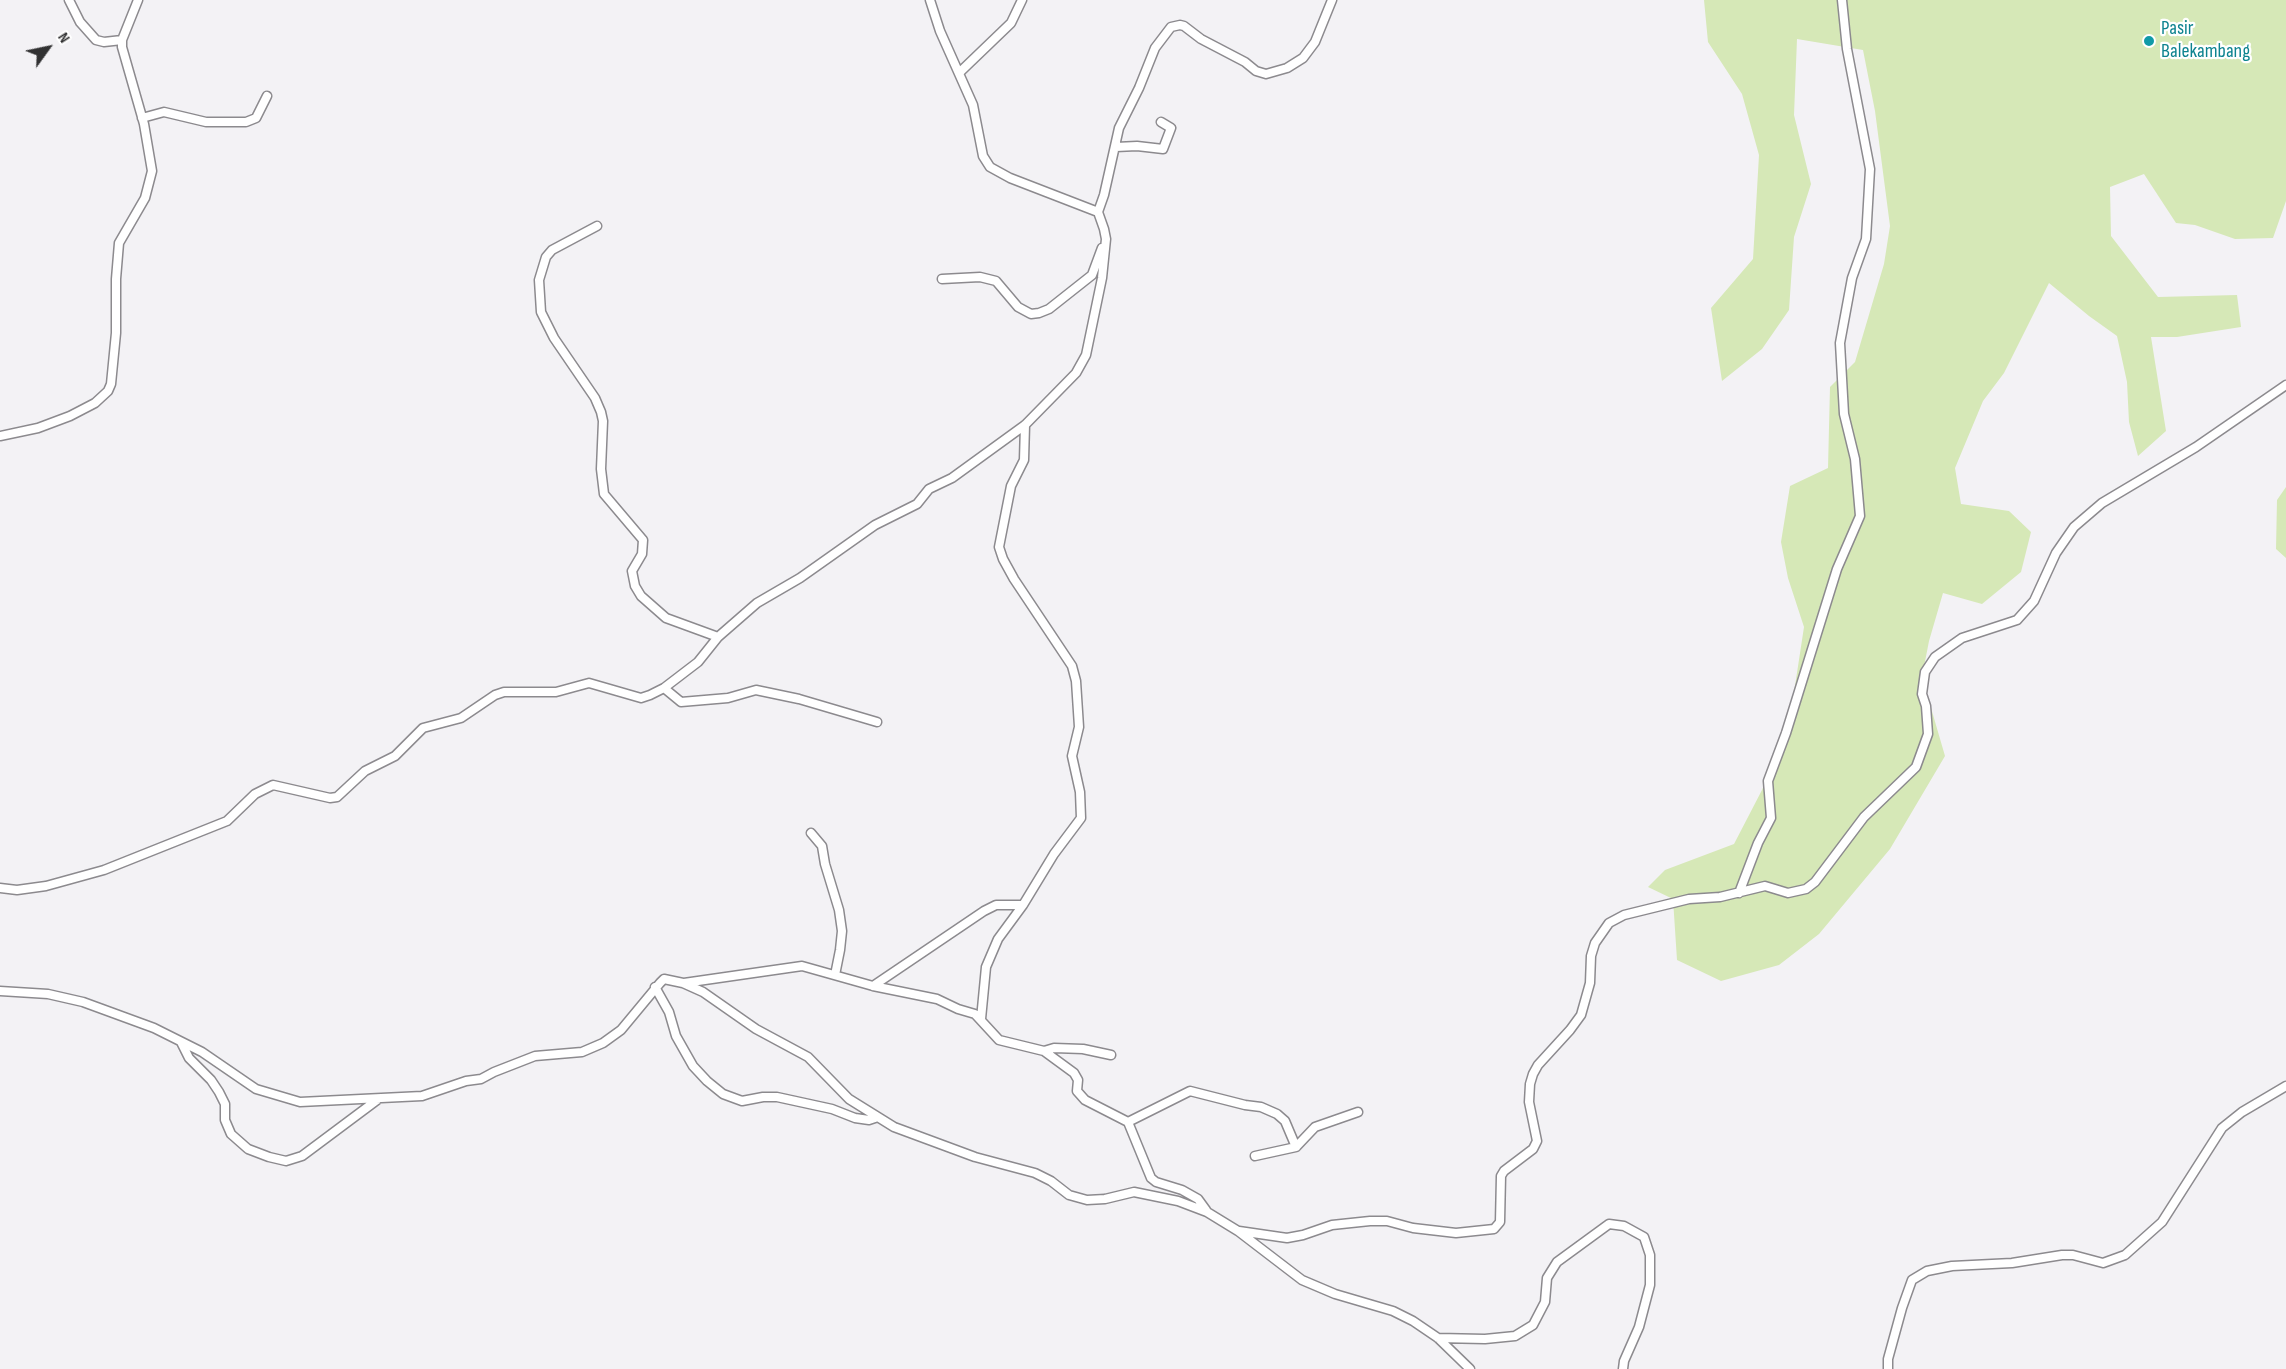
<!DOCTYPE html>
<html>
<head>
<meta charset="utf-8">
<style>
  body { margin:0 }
  #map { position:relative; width:2286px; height:1369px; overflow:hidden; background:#f3f2f5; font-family:"Sofia Sans Condensed",sans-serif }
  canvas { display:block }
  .north { position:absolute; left:18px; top:18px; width:60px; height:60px; -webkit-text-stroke:4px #fff; paint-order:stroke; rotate:57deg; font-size:16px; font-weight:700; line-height:24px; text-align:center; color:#313132 }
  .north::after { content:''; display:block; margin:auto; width:21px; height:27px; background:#313132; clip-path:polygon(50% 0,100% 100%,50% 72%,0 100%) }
</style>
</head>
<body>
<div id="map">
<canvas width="2286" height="1369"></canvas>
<div class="north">N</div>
</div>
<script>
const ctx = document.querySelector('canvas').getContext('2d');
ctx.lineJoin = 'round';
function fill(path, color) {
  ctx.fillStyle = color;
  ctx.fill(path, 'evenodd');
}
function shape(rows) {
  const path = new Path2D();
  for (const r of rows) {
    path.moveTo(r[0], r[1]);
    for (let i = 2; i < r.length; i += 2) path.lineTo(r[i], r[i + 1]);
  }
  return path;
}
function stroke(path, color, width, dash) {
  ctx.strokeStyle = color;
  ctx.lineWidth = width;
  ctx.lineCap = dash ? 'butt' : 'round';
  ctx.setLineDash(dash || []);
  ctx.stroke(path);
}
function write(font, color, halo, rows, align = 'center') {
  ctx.font = font + ' "Sofia Sans Condensed",sans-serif';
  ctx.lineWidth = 4.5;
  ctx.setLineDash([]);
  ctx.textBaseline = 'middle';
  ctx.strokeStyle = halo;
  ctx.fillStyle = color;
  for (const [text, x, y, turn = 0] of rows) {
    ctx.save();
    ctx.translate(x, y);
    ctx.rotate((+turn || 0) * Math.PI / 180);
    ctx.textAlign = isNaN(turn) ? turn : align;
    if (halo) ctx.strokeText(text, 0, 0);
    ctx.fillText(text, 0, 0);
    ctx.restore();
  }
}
const green = shape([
  [1704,0,2286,0,2286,201,2273,238,2235,239,2195,225,2176,223,2144,174,2110,187,2111,236,2158,297,2237,295,2241,327,2177,337,2151,337,2166,431,2138,456,2129,422,2127,382,2117,336,2089,316,2049,283,2004,373,1983,401,1955,468,1961,504,2009,511,2031,532,2021,572,1982,604,1943,593,1929,641,1922,677,1945,756,1890,849,1819,934,1779,965,1721,981,1677,960,1673,899,1648,887,1665,870,1734,844,1762,790,1775,757,1793,699,1804,627,1788,578,1781,542,1790,486,1828,468,1830,387,1855,362,1884,264,1890,226,1875,111,1863,50,1797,39,1794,115,1811,184,1794,237,1789,310,1762,349,1722,381,1711,308,1753,259,1759,155,1742,94,1708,42],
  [2286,487,2286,558,2276,549,2277,500]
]);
const minor = shape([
  [69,0,80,22,96,40,104,42,122,40],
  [960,72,1011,23,1022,0],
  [142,118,164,112,206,122,246,122,256,118,267,96],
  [1116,147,1137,146,1163,149,1171,128,1161,122],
  [1098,212,1104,195,1119,128,1139,88,1155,48,1171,27,1180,25,1184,26,1201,39,1245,62,1256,71,1266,74,1287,68,1303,58,1315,42,1332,0],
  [597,226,552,250,546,257,539,280,541,312,554,338,595,398,601,412,603,421,601,469,604,494,643,540,642,554,632,571,635,586,641,596,666,618,718,637],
  [942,279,980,277,996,281,1018,307,1031,314,1039,313,1049,309,1092,275,1102,248],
  [0,436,38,428,70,416,95,403,108,391,111,384,116,333,116,279,119,243,145,198,152,171,144,124,122,47,122,40,138,0],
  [664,688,681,702,728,698,756,690,799,699,877,722],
  [811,833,822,846,825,864,839,910,842,931,840,950,835,975],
  [0,888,17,890,46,886,104,870,227,821,255,794,273,785,330,798,337,797,365,771,395,756,423,728,461,718,495,695,504,692,556,692,589,683,641,698,650,695,664,688,698,662,718,637,757,603,800,578,875,525,917,504,929,489,952,478,1025,425,1076,373,1086,355,1102,278,1106,239,1104,229,1098,212,1010,178,990,167,983,156,973,105,940,31,930,0],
  [1739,893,1758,843,1771,818,1768,781,1786,733,1837,569,1860,516,1855,459,1844,414,1840,343,1852,278,1866,239,1870,169,1847,49,1842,0],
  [684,983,802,966,873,986,937,999,958,1009,975,1014,999,1040,1044,1051,1054,1048,1083,1049,1111,1055],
  [873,986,984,911,996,905,1023,905,1054,854,1081,818,1080,792,1072,756,1079,727,1076,681,1072,666,1014,579,1003,559,999,547,1011,486,1024,460,1025,425],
  [655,987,669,1012,676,1036,693,1066,707,1081,723,1094,742,1101,763,1097,777,1097,832,1109,855,1118,869,1120,878,1117],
  [0,991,48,994,83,1002,154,1028,202,1052,256,1089,300,1102,422,1096,466,1081,481,1079,494,1072,535,1056,582,1052,603,1043,621,1030,660,983,664,979,683,983,703,992,756,1029,808,1057,849,1099,894,1127,975,1157,1035,1173,1051,1181,1069,1195,1087,1200,1105,1199,1134,1192,1178,1201,1207,1212,1238,1231,1302,1280,1335,1294,1393,1311,1413,1321,1438,1338,1470,1369],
  [981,1019,986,967,998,939,1023,905],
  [181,1042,189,1058,211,1080,219,1092,225,1104,225,1120,231,1134,248,1149,269,1157,286,1161,302,1156,377,1100],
  [1044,1051,1074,1073,1078,1080,1077,1091,1085,1100,1128,1122,1151,1178,1156,1182,1182,1190,1198,1199,1206,1210],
  [1128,1122,1190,1091,1245,1105,1261,1107,1277,1114,1285,1121,1296,1147,1315,1127,1358,1112],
  [1255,1156,1296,1147],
  [1239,1231,1287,1238,1303,1235,1332,1225,1370,1221,1387,1221,1413,1228,1456,1233,1494,1229,1500,1222,1501,1176,1504,1171,1533,1149,1537,1141,1529,1102,1530,1084,1533,1074,1538,1065,1570,1030,1581,1015,1590,983,1591,956,1595,943,1609,923,1624,915,1689,899,1720,897,1765,886,1788,893,1806,889,1815,882,1864,817,1916,767,1928,734,1926,706,1922,694,1925,672,1935,657,1962,638,2017,620,2034,601,2056,553,2074,527,2102,503,2196,447,2286,385],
  [1438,1338,1485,1339,1515,1336,1533,1325,1545,1302,1547,1278,1557,1262,1609,1224,1624,1226,1644,1237,1650,1255,1650,1285,1639,1327,1624,1361,1623,1369],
  [1888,1369,1888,1359,1902,1308,1912,1280,1927,1271,1952,1266,2012,1263,2062,1255,2073,1255,2103,1263,2125,1255,2162,1222,2222,1128,2242,1112,2286,1086]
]);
const markers = [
  [2149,41,6,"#0f9aa8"]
];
const cultureNames = [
  ["Pasir",2161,29],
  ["Balekambang",2161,52]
];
fill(green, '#d6e8b7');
stroke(minor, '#8c8a8e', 11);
stroke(minor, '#fff', 8);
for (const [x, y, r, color] of markers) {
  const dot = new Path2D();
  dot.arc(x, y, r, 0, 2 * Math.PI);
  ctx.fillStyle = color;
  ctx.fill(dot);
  stroke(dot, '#fff', 2);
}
write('20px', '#0d838f', '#fff', cultureNames, 'left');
</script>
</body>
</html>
